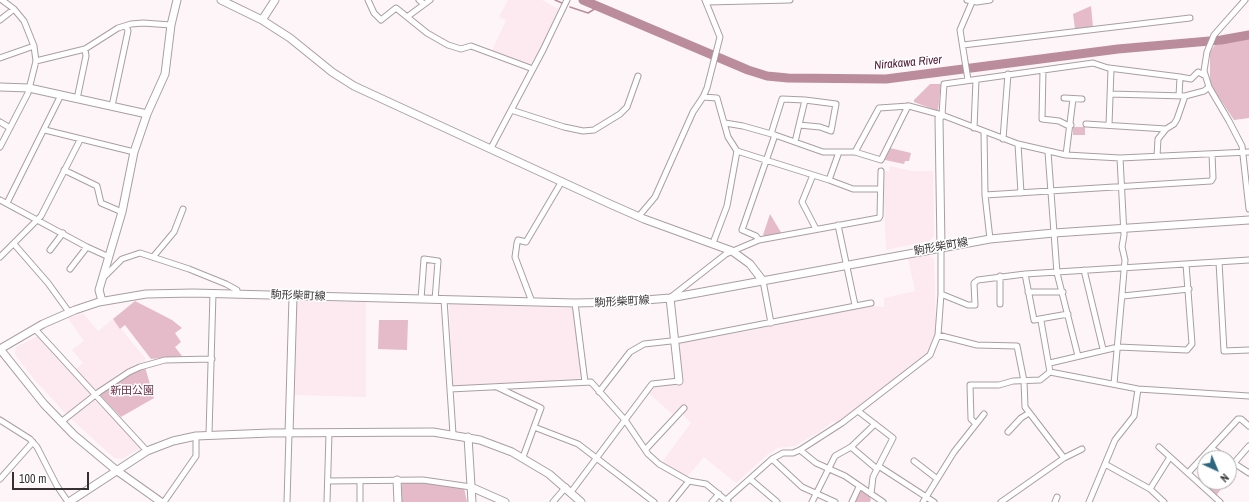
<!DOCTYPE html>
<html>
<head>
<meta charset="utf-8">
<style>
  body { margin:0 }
  #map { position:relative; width:1249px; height:502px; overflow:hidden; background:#fef5f8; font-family:"Archivo Narrow",sans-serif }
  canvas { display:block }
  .north { position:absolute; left:1197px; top:450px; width:40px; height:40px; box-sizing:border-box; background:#fff; border:1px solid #aeadad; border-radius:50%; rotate:136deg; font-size:11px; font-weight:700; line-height:16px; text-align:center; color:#353133 }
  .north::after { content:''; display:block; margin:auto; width:14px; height:18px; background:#2e6680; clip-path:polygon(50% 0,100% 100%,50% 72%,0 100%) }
  .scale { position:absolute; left:12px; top:472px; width:77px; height:18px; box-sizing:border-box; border:2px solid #353133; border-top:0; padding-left:5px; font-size:12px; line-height:14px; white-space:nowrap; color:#353133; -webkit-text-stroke:3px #fff; paint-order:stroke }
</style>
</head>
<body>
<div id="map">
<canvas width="1249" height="502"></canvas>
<div class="north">N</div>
<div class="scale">100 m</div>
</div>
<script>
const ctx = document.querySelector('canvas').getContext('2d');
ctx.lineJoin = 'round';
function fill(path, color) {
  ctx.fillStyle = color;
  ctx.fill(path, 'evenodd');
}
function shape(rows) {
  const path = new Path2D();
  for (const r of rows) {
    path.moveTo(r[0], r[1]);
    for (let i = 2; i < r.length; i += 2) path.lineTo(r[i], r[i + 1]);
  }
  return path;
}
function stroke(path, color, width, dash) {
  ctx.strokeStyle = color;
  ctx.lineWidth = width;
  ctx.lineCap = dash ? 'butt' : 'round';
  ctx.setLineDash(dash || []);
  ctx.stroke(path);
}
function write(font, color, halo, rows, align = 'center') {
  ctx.font = font + ' "Archivo Narrow","Noto Sans JP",sans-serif';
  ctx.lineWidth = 3;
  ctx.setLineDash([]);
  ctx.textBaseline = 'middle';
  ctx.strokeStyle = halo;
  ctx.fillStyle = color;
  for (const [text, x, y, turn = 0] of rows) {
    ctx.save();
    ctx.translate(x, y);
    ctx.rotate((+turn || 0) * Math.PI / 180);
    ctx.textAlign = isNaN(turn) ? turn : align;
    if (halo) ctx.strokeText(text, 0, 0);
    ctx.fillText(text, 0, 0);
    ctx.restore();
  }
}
const built = shape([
  [508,0,542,0,560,10,543,46,529,66,492,51,506,20,499,17],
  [890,166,912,171,933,171,934,236,929,241,886,250,883,170,889,172],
  [927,254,934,259,936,329,935,338,927,356,837,423,834,421,817,433,795,446,777,448,766,456,736,483,704,457,687,477,662,462,691,423,679,410,674,416,649,393,654,387,684,383,679,344,681,342,744,332,856,309,872,306,884,307,884,298,915,291,908,258],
  [297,301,366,302,366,397,295,395],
  [449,303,574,308,582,375,578,381,455,388,453,386],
  [83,313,98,331,113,319,145,358,145,361,121,372,105,384,91,396,142,447,122,459,114,458,66,414,34,379,15,354,16,347,38,336,72,372,83,363,72,350,84,341,68,318]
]);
const green = shape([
  [1091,6,1093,27,1075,29,1073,14],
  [1249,39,1249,118,1234,120,1210,84,1210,52,1215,45],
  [930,84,941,84,938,111,914,102,914,100],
  [1073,127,1085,127,1085,135,1073,135],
  [890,148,911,153,909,161,905,161,904,164,885,160,884,158],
  [770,214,782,234,766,237,763,235],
  [135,301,172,320,182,328,175,333,181,342,175,347,182,356,151,359,125,325,120,329,113,319],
  [379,320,408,320,407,350,378,349],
  [145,367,154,398,121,417,101,396,101,394,124,377],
  [1205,475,1205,482,1226,482,1216,496,1200,481],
  [402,483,433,483,464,488,467,502,401,502],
  [861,491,869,496,871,499,870,502,854,502,858,493]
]);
const stream = shape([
  [555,0,562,3],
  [570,7,588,13,598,7]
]);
const river = shape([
  [583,0,748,70,767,76,788,78,886,79,1118,49,1221,40,1249,35]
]);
const street = shape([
  [368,0,374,13,381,20,396,8,427,33,448,45,461,49,471,46,533,69],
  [419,0,424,4],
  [967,0,977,2,990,0],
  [1245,0,1214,35,1207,52,1204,71,1209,87,1229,121,1242,146,1249,209],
  [707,2,790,0],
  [407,17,430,0],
  [0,20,14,9],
  [963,45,1190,18],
  [0,58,34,46],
  [36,61,85,49,118,28,131,24,143,23,171,25],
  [1109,68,1180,77,1179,96],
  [1043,70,1042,119,1059,121,1067,125,1071,125],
  [1180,77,1191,79,1198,72,1204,75],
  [968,80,960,30,972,2],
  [1110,94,1185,96],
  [703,97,717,98,728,137,737,151,727,206,713,243],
  [1064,98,1082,99],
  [77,99,86,56,85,49],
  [112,106,128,31,126,26],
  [511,110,564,127,583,131,594,130,620,114,627,107,638,76],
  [942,115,944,84,1093,63,1111,69,1109,125],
  [0,122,10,128],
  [725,123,743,126,775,135,823,152,855,152,881,160,908,106],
  [1086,124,1166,129,1158,139,1157,156],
  [974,128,976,80],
  [1166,129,1174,124,1177,119,1185,96,1204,91,1209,87],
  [45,130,134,152],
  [984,132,985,195,990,239],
  [771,134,782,99,805,100],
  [1003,139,1008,74],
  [795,142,799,125,805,100,836,104,831,131,820,127,799,125],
  [1018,144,1021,193],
  [0,147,28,93,36,61,34,46,24,21,14,9,2,0],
  [491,148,543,50,567,0],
  [737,151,829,180],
  [839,152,829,180,853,189,880,189],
  [855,152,879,108,909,106,942,115,1018,144,1066,155,1120,158,1249,152],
  [1048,152,1057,273,1078,356],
  [1066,155,1073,99],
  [64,170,97,186,101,203,122,212],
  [813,175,802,202,816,229],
  [985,195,1211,181,1213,178,1212,154],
  [0,200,87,247,109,257],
  [7,203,61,95],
  [639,216,655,197,693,112,703,97,707,88,720,37,705,0],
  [838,225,855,305],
  [759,240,756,236,742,230,775,135],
  [14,244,48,283,69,312],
  [50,250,63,233],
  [0,257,41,216,80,140],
  [153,257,174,232,183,209],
  [1219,262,1224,351,1249,350],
  [70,269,87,247],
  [1084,270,1103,349],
  [1000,276,1000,304],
  [102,279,122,259,140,253,189,269,226,284,237,290,238,294],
  [763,281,771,323],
  [1028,292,1063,292],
  [941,294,968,305,975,305,974,283,978,280,1025,274],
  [1123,296,1189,289],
  [671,297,726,254,759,240,879,218,880,216,881,171],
  [421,299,424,259,438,261,435,300],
  [444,300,453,434],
  [532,302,515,257,517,243,518,240,526,242,562,181],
  [575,303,585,382],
  [1068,314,1034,320,1025,274,1249,260],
  [1041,321,1050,372],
  [35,329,147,451],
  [938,335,977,345,1017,346,1024,381,1025,407,1064,458],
  [1050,363,1118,347,1187,350,1192,344,1186,264],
  [1114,384,1125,260,1122,247,1124,235,1120,158],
  [497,387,541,408,523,457],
  [450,389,591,382,625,420,648,454,659,464,689,481,706,484,728,502],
  [599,392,630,352,644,344,680,340,871,303],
  [858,411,893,438,873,477,871,494],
  [0,420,30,439,37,447,57,486,68,502],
  [61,422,99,392,129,372,140,367,165,360,212,359],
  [975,423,971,419,970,385,999,385,1013,381,1040,380,1050,372,1138,389,1249,396],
  [534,427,578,444,654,502],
  [1008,432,1021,418,1029,413],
  [209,434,213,293],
  [851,447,877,469],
  [1159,447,1220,502],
  [1211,448,1226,458],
  [646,449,684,408],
  [800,450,816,463,845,476,883,502],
  [772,459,802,487,835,502],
  [1229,460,1249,473],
  [914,461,936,478],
  [1234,463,1249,446],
  [1105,464,1150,489,1164,502],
  [880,467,934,502],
  [1188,473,1238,419,1241,419,1249,426],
  [0,479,33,442],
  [750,479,777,502],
  [328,481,423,480,471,487],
  [360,481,360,502],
  [1150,489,1170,457],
  [571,492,652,384,679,381],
  [726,500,772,459,783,453,793,453,800,450,842,423,930,355,938,335,941,294,941,247],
  [164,502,196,456,196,436],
  [287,502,289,434],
  [327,502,329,433],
  [553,502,566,487],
  [672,502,689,481],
  [712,502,719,494],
  [812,502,835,456,851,447,875,424],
  [852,502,859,487],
  [923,502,954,452,984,414],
  [1001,502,1064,458,1082,449],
  [1055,502,1057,497],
  [1089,502,1115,440,1134,416,1138,389]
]);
const secondary = shape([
  [221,0,262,20,290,38,332,72,354,86,610,204,644,219,732,251,750,264,763,281],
  [262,20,275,0],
  [0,87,29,88,147,114],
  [941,247,939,118,942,115],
  [670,298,679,381],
  [102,301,99,290,122,212,134,152,147,114,165,74,171,25,177,0],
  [0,349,43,324,75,310,99,302,146,294,193,293,575,303,621,302,670,298,990,239,1054,233,1249,220],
  [0,349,44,404,74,435,116,470,161,502],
  [289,434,293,297],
  [468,437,472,502],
  [397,480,398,502],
  [471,487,505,502],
  [69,502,147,451,173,441,196,436,270,433,433,432,480,440,512,452,549,474,581,502]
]);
const streetNames = [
  ["駒形柴町線",941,247,-10],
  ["駒形柴町線",298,296,2],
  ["駒形柴町線",622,302,-3]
];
const parkNames = [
  ["新田公園",132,391]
];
const waterNames = [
  ["Nirakawa River",908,63,-5]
];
fill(built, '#fde9f0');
fill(green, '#e5bbc9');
stroke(stream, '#ba8c9c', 1.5);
stroke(river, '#ba8c9c', 9);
stroke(street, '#a99fa2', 7);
stroke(secondary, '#a99fa2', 9);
stroke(street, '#fff', 5);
stroke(secondary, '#fff', 7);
write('11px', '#353133', '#fff', streetNames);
write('11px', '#6c3149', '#fff', parkNames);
write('italic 12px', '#501730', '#fff', waterNames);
</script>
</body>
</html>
